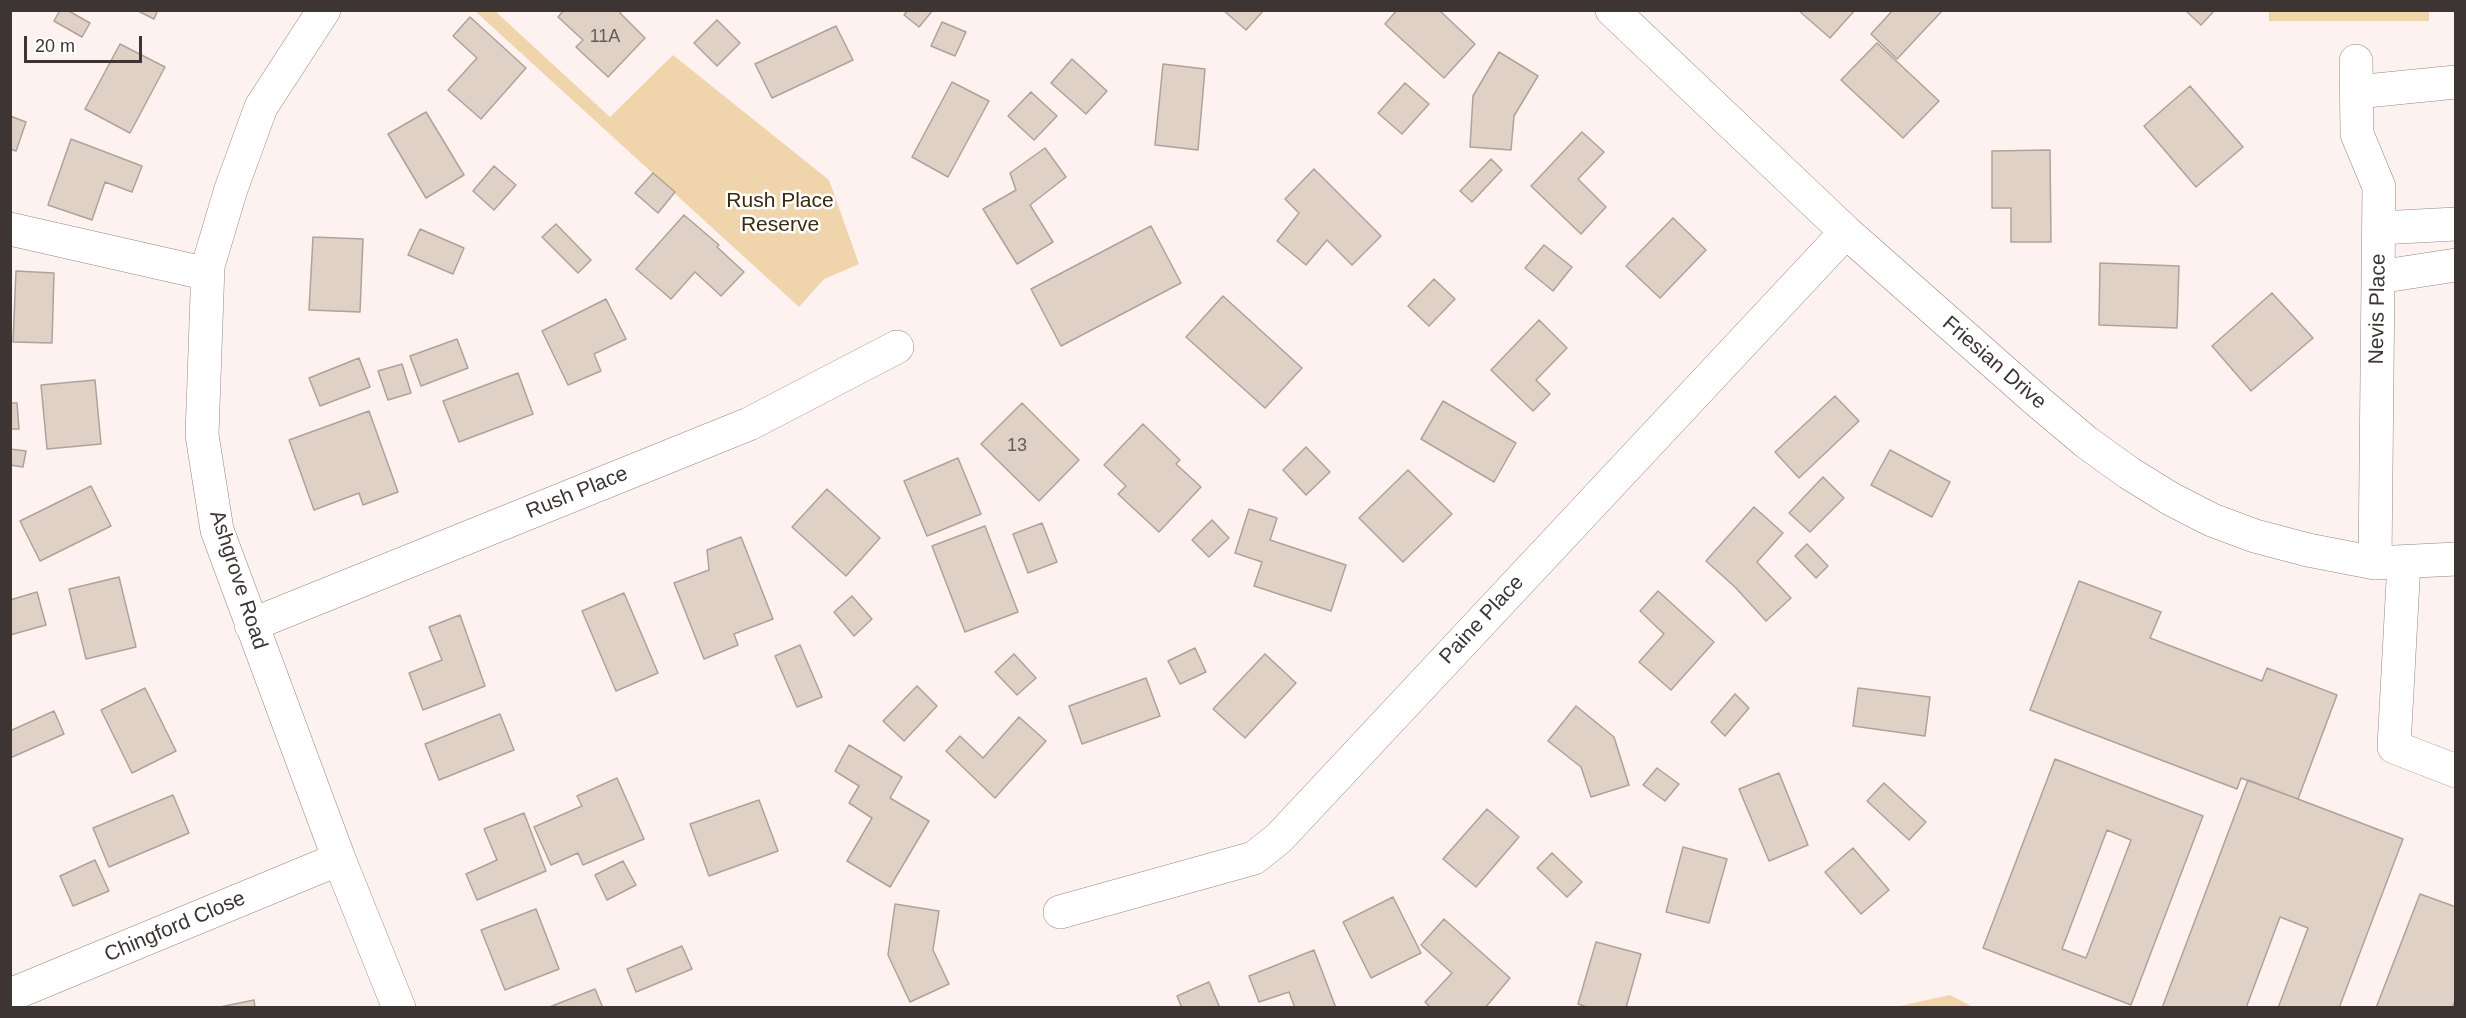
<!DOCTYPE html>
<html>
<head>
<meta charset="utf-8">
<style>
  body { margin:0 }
  #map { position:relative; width:2466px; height:1018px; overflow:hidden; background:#fdf2ef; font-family:Helvetica,sans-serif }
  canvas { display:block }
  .frame { position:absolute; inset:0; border:12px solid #3c3533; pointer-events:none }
  .scale { position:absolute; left:24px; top:36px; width:118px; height:27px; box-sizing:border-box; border:3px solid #3c3533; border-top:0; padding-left:8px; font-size:18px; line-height:21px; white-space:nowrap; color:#3c3533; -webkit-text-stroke:4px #fff; paint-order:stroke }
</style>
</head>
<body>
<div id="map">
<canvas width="2466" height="1018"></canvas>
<div class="frame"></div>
<div class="scale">20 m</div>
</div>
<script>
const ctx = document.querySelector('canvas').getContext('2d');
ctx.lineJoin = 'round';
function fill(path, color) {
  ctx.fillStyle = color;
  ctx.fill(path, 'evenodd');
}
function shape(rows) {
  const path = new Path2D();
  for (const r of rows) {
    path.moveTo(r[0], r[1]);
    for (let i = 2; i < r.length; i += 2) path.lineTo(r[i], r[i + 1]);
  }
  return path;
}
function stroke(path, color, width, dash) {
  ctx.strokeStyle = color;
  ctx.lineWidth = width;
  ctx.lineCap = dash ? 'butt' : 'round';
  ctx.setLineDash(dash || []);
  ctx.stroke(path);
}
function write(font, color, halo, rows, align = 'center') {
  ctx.font = font + ' Helvetica,sans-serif';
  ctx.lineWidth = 5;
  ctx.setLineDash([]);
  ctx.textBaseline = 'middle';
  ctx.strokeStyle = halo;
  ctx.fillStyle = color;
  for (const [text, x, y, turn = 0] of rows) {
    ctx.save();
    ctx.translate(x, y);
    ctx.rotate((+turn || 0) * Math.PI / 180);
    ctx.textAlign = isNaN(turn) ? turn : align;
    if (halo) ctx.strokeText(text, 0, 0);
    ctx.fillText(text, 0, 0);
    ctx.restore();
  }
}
const green = shape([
  [475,11,495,11,610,117,673,55,829,180,859,264,824,279,799,307],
  [2269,11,2429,11,2429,21,2269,21],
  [1950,995,1973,1007,1895,1007]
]);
const building = shape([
  [60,10,67,10,90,23,82,37,54,21,60,10],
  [136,10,158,10,154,19,136,10],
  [564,10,622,10,620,13,645,38,608,77,576,47,583,40,558,17,564,10],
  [908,10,933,10,919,27,904,15,908,10],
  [1223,10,1264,10,1246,30,1223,10],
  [1397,10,1439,10,1475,44,1444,78,1385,24,1397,10],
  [1798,10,1855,10,1830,38,1798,10],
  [1893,10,1941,10,1942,11,1897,59,1871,34,1893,10],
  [2185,10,2215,10,2201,25,2185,10],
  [470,17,526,68,481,119,448,90,477,58,453,36,470,17],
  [717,20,740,43,717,66,694,43,717,20],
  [942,22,966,32,955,56,931,46,942,22],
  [836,26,853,60,772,98,755,64,836,26],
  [1877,43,1939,101,1903,138,1841,80,1877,43],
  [120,44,165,67,130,133,85,109,120,44],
  [1499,52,1538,76,1514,116,1511,150,1470,147,1473,96,1499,52],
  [1072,59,1107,91,1086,114,1051,83,1072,59],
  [1163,64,1205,69,1198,150,1155,145,1163,64],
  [952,82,989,101,948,177,912,157,952,82],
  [1405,83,1429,104,1402,134,1378,113,1405,83],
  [2190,86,2243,147,2196,187,2144,126,2190,86],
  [1031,92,1057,116,1034,140,1008,116,1031,92],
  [426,112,464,175,426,198,388,134,426,112],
  [10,116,26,122,16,151,10,149,10,116],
  [1582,132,1604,152,1578,179,1606,207,1581,234,1531,186,1582,132],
  [71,139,142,166,132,192,105,182,92,220,48,205,71,139],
  [1045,148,1066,177,1030,205,1053,242,1017,264,983,209,1016,190,1010,173,1045,148],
  [2050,150,2051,242,2011,242,2011,208,1992,208,1992,151,2050,150],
  [1491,159,1502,170,1472,202,1460,191,1491,159],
  [494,166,516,185,494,210,473,191,494,166],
  [1314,169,1381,236,1352,265,1327,240,1306,265,1277,241,1299,213,1285,199,1314,169],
  [653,173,675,192,658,213,635,193,653,173],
  [684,215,719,245,717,247,744,272,721,296,695,272,671,299,636,269,684,215],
  [1673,218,1706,250,1660,298,1626,266,1673,218],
  [556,224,591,260,578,273,542,237,556,224],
  [1151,226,1181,283,1061,346,1031,289,1151,226],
  [420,229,464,248,453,274,408,255,420,229],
  [313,237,363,239,360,312,309,310,313,237],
  [1544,245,1572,267,1553,291,1525,268,1544,245],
  [2100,263,2179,266,2177,328,2099,325,2100,263],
  [16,271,54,273,52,343,13,342,16,271],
  [1434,279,1455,299,1429,326,1408,306,1434,279],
  [2272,293,2313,338,2251,391,2212,346,2272,293],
  [1223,296,1302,368,1265,408,1186,337,1223,296],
  [606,299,626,339,594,354,601,371,568,385,542,331,606,299],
  [1539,320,1567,348,1536,380,1550,394,1533,411,1491,370,1539,320],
  [457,339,468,368,421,386,410,356,457,339],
  [359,358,370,387,320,406,309,378,359,358],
  [402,364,411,393,388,400,378,371,402,364],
  [518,373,533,414,459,442,443,401,518,373],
  [95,380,101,444,47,449,41,385,95,380],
  [1835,396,1859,421,1799,478,1775,452,1835,396],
  [1443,401,1516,443,1494,482,1421,439,1443,401],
  [10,403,17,403,19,429,10,429,10,403],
  [1022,403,1079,460,1039,501,981,444,1022,403],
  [369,411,398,492,363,505,359,493,314,510,289,440,369,411],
  [1143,424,1180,460,1176,464,1201,487,1159,532,1118,494,1126,486,1104,465,1143,424],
  [1306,447,1330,472,1306,495,1283,470,1306,447],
  [10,449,26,451,23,467,10,465,10,449],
  [1890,450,1950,482,1932,517,1871,485,1890,450],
  [958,458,981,514,927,536,904,481,958,458],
  [1408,470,1452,514,1403,562,1359,518,1408,470],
  [1823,477,1844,498,1810,532,1789,513,1823,477],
  [91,486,111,526,40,561,20,521,91,486],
  [827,489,880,538,846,576,792,527,827,489],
  [1754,507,1783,533,1757,562,1791,598,1766,621,1735,587,1706,561,1754,507],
  [1249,509,1277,518,1270,540,1346,565,1331,611,1254,586,1262,562,1235,553,1249,509],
  [1212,520,1229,538,1209,557,1192,540,1212,520],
  [1042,523,1057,562,1028,573,1013,534,1042,523],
  [985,526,1018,612,965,632,932,546,985,526],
  [741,537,773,619,734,634,738,645,704,659,674,583,709,570,707,550,741,537],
  [1807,544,1828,566,1816,578,1795,556,1807,544],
  [119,577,136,647,86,659,69,589,119,577],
  [2079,581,2161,612,2150,638,2262,681,2267,668,2337,695,2298,799,2241,778,2237,789,2030,710,2079,581],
  [1658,591,1714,642,1671,690,1639,662,1664,634,1640,611,1658,591],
  [37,592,46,625,10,635,10,600,37,592],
  [624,593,658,673,616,691,582,611,624,593],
  [852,596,872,619,854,636,834,612,852,596],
  [460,615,485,686,423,710,409,673,442,660,429,627,460,615],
  [800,645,822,697,797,707,775,656,800,645],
  [1195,648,1206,672,1180,684,1168,661,1195,648],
  [1014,654,1036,678,1017,695,995,672,1014,654],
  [1265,654,1296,683,1245,738,1213,709,1265,654],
  [1146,678,1160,716,1082,744,1069,706,1146,678],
  [917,686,937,706,904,741,883,721,917,686],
  [145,688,176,751,132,773,101,710,145,688],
  [1858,688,1930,697,1925,736,1853,726,1858,688],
  [1735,694,1749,708,1725,736,1711,722,1735,694],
  [1576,706,1614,737,1629,785,1591,797,1581,767,1548,741,1576,706],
  [54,711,64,734,10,758,10,731,54,711],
  [500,714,514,750,439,780,425,744,500,714],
  [1019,717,1046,741,995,798,946,751,960,736,983,758,1019,717],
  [849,745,902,777,890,798,929,821,890,887,847,861,872,818,849,803,859,786,835,771,849,745],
  [2055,759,2203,816,2131,1005,1983,948,2055,759],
  [2107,830,2131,840,2086,958,2062,949,2107,830],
  [1657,768,1679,784,1665,801,1643,785,1657,768],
  [1779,773,1808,845,1769,861,1739,789,1779,773],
  [617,778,644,839,583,865,578,853,551,865,534,827,582,806,577,796,617,778],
  [2248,780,2403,839,2339,1008,2278,1008,2308,928,2280,917,2246,1008,2162,1008,2248,780],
  [1884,783,1926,822,1909,840,1867,801,1884,783],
  [173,795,189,833,109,867,93,828,173,795],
  [759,800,778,851,709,876,690,824,759,800],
  [1487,809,1519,837,1476,887,1443,859,1487,809],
  [524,813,546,871,477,900,466,874,497,860,484,829,524,813],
  [1683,847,1727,859,1709,923,1666,912,1683,847],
  [1853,848,1889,890,1861,914,1825,872,1853,848],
  [1552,853,1582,882,1567,897,1537,868,1552,853],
  [95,860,109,891,73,906,60,876,95,860],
  [623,861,636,885,607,900,595,875,623,861],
  [2420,894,2456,907,2456,998,2452,1008,2376,1008,2420,894],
  [1393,897,1421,953,1371,978,1343,922,1393,897],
  [895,904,939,911,933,950,949,984,910,1002,888,955,895,904],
  [536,909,559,969,505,990,481,930,536,909],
  [1444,919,1510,978,1485,1008,1431,1008,1425,1002,1452,973,1421,945,1444,919],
  [1596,942,1641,954,1626,1008,1590,1008,1578,1004,1596,942],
  [682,946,692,969,636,992,627,969,682,946],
  [1314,950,1336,1008,1295,1008,1289,992,1259,1002,1249,976,1314,950],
  [1209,982,1220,1008,1182,1008,1177,996,1209,982],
  [595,989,603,1008,547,1008,595,989],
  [254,1000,255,1008,215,1008,254,1000]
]);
const minor = shape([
  [324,10,261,107,231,189,208,266,202,435,217,530,339,859,399,1008],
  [1612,10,1846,232,2035,399,2086,442,2129,473,2171,499,2212,520,2255,536,2308,550,2375,563,2456,559],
  [2356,61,2357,134,2379,187,2375,563],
  [2356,92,2456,82],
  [2379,228,2456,224],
  [10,229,208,274],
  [2378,277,2456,265],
  [2404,562,2394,747,2456,771],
  [251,625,749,424,897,347],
  [1060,912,1254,858,1279,838,1846,232],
  [10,995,339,859]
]);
const numberNames = [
  ["11A",605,37],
  ["13",1017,446]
];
const parkNames = [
  ["Rush Place",780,201],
  ["Reserve",780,225]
];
const streetNames = [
  ["Nevis Place",2378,309,-89],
  ["Friesian Drive",1994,363,41],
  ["Rush Place",577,493,-22],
  ["Ashgrove Road",238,580,72],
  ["Paine Place",1482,620,-47],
  ["Chingford Close",175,927,-23]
];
fill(green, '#f0d4ab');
fill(building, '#e0d1c7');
stroke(building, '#b0a298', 1.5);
stroke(minor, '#978681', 34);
stroke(minor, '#fff', 33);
write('18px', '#655c58', null, numberNames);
write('21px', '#3b2a0c', '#fff', parkNames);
write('21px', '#3c3533', '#fff', streetNames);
</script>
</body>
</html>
